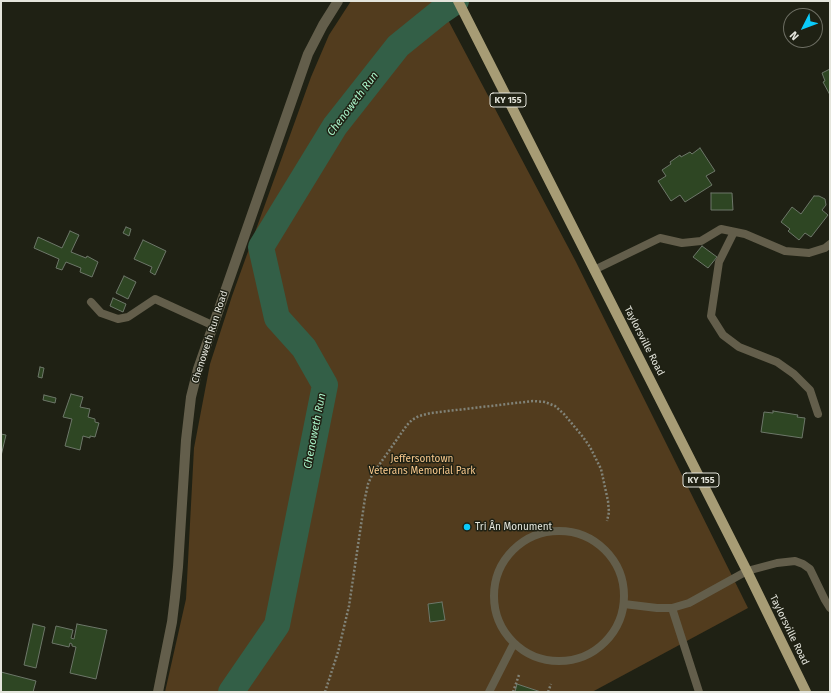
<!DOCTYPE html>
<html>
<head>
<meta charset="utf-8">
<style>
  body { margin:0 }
  #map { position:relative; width:831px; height:693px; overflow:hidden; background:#1f2114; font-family:"Fira Sans",sans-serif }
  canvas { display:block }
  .frame { position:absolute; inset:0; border:2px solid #e4e5dc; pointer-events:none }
  .north { position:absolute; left:783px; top:8px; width:40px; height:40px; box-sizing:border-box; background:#1f2114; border:1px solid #6e6f64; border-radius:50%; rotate:228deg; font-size:11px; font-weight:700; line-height:16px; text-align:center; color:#e4e5dc }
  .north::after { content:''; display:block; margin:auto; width:14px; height:18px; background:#0acafa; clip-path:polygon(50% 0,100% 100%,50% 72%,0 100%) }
</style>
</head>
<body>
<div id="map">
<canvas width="831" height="693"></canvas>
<div class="frame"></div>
<div class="north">N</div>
</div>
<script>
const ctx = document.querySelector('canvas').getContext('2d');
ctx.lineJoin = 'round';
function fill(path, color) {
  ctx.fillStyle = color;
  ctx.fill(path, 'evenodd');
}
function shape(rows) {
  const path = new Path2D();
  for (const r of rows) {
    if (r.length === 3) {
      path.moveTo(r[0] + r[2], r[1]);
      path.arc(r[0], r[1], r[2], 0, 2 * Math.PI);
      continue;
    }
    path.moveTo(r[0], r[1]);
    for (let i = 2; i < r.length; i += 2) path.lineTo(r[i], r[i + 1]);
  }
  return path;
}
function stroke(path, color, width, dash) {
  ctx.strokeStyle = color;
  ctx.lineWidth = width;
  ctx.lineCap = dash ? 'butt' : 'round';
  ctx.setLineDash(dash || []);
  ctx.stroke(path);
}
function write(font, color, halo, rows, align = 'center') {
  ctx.font = font + ' "Fira Sans",sans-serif';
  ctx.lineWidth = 3;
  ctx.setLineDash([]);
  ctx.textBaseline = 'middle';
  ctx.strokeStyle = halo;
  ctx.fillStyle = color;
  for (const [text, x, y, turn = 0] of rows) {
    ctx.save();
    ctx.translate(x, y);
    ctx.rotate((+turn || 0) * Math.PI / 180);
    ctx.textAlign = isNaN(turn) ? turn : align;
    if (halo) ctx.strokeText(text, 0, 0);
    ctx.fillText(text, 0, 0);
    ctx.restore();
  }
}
const green = shape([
  [351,1,438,1,576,262,748,608,592,692,165,692,186,599,194,448,210,364,232,296,311,77,329,35]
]);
const river = shape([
  [231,692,277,625,325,385,304,348,277,318,261,247,335,126,398,46,440,12,456,1]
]);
const building = shape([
  [830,69,830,95,823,82,825,81,822,73,830,69],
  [700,148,715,171,706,176,712,185,685,202,680,195,671,201,658,181,666,176,662,170,671,164,670,162,680,155,681,157,690,152,692,154,700,148],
  [711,193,732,193,733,210,711,210,711,193],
  [814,196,819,196,825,199,826,205,822,210,828,215,811,237,805,233,799,240,788,231,790,229,781,222,792,207,801,214,814,196],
  [126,227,131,229,129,236,123,233,126,227],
  [70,231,79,235,71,252,86,258,87,256,98,262,92,277,80,272,81,268,66,262,62,270,56,268,59,259,34,248,38,237,62,248,70,231],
  [143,240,166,251,155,275,150,272,152,267,134,259,143,240],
  [702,246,717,257,708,268,693,257,702,246],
  [124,276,136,282,128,299,116,293,124,276],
  [113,298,126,304,123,312,110,306,113,298],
  [40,367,44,368,42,378,38,377,40,367],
  [71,394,83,397,80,407,90,409,88,417,95,419,95,422,99,423,95,437,90,436,90,438,83,436,80,450,65,446,72,419,63,417,71,394],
  [44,395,56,398,55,403,43,400,44,395],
  [773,411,798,415,797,417,805,418,802,438,761,432,764,412,773,413,773,411],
  [1,434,6,435,1,456,1,434],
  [442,602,445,620,430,622,428,604,442,602],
  [33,624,45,627,36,668,24,665,33,624],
  [77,624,107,630,96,679,70,673,76,647,72,646,72,644,70,643,69,647,52,643,56,626,73,630,71,638,74,639,77,624],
  [1,672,36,681,33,692,1,692,1,672],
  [517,684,541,692,515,692,517,684]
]);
const path = shape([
  [325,692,338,652,349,606,365,498,368,484,372,475,407,425,412,420,419,416,431,413,533,401,545,402,555,406,564,414,583,437,590,447,601,469,608,501,609,512,607,521],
  [513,692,519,675],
  [548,692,551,684]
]);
const lane = shape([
  [734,232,719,262,711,316,723,335,739,347,777,362,794,374,810,390,818,414],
  [594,270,660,238,682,243,701,241,721,229,745,234,785,251,809,253,825,248,830,244],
  [91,302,101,313,118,319,128,317,155,299,212,325],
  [559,596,65],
  [624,604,657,608,672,608,689,603,747,571,777,563,795,561,803,564,810,569,825,600,830,608],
  [672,608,699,692],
  [489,692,514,643]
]);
const street = shape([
  [158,692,172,622,175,597,178,567,186,440,191,397,198,369,308,54,323,25,338,1]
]);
const primary = shape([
  [458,1,747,571,806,692]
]);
const markers = [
  [467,527,4,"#0acafa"]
];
const shields = [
  [508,100,36],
  [701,480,36]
];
const shieldNames = [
  ["KY 155",508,100],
  ["KY 155",701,480]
];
const streetNames = [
  ["Chenoweth Run Road",210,337,-72],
  ["Taylorsville Road",644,341,63],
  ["Taylorsville Road",789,630,64]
];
const parkNames = [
  ["Jeffersontown",422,459],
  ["Veterans Memorial Park",422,471]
];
const poiNames = [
  ["Tri Ân Monument",475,527]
];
const waterNames = [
  ["Chenoweth Run",353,104,-53],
  ["Chenoweth Run",315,431,-79]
];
fill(green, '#523c1e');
stroke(river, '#335f47', 26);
fill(building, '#2e4623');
stroke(building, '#6d7769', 1);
stroke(path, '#818378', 2.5, [2, 2]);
stroke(lane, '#635e4b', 8);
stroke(street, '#635e4b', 10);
stroke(primary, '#a79c75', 10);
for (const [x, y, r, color] of markers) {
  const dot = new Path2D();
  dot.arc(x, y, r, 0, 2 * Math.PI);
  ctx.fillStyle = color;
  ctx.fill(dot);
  stroke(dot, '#1f2114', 1.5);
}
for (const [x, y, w] of shields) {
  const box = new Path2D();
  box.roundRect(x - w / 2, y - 7, w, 14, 3);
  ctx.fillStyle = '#1f2114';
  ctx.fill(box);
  stroke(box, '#e4e5dc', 1);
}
write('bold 9px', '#e4e5dc', null, shieldNames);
write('10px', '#e4e5dc', '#1f2114', streetNames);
write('10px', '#f9c98d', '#1f2114', parkNames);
write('10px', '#e4e5dc', '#1f2114', poiNames, 'left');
write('italic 11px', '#a8f2c7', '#1f2114', waterNames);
</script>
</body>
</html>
